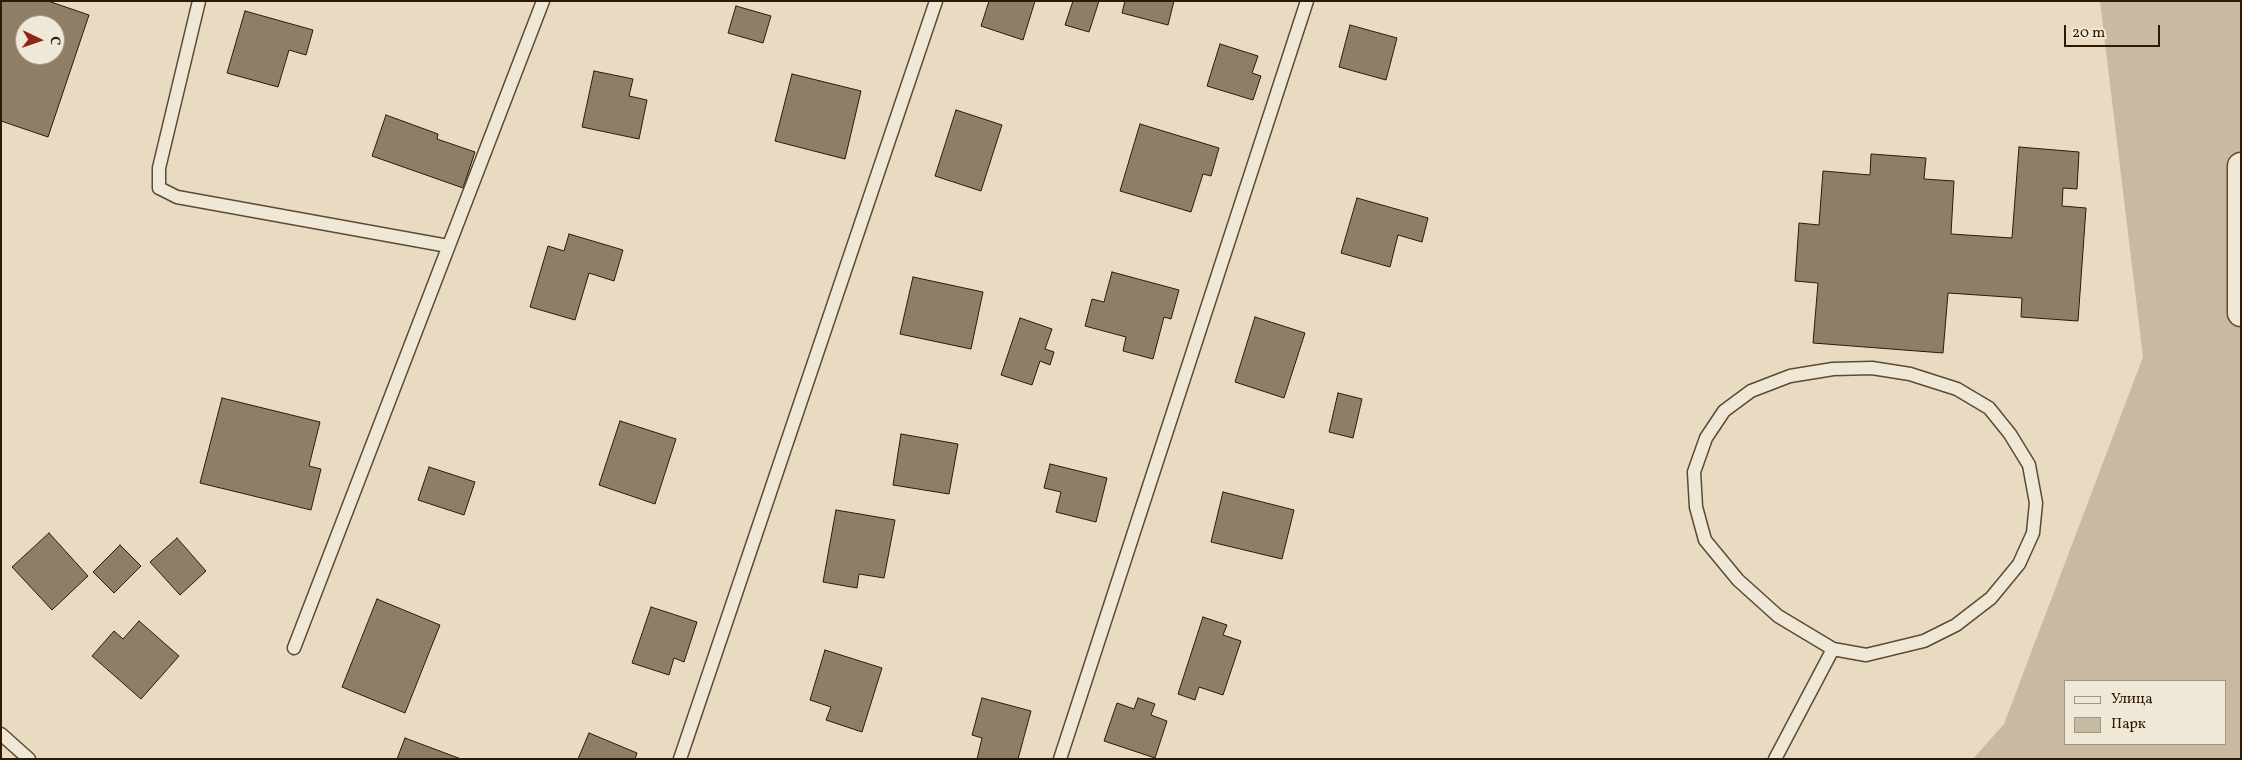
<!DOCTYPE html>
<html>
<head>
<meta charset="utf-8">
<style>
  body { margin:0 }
  #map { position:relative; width:2242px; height:760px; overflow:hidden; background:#e8dbc2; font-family:Vollkorn,serif }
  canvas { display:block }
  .frame { position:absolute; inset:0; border:2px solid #2e1a03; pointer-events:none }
  .legend { position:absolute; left:2064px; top:680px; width:162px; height:65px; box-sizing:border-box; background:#f0e8d7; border:1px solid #a29682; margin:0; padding:6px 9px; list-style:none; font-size:15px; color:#2e1a03 }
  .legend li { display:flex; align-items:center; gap:10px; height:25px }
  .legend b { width:25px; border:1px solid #a29682 }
  .north { position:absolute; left:15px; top:15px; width:50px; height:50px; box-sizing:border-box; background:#f0e8d7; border:1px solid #a29682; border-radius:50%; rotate:93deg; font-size:14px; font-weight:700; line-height:20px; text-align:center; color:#2e1a03 }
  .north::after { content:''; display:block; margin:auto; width:18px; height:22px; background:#8f2418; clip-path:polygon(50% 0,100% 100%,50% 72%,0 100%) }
  .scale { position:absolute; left:2064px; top:25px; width:96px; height:22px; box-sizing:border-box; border:2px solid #2e1a03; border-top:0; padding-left:6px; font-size:15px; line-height:18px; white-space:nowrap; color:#2e1a03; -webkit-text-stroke:4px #f0e8d7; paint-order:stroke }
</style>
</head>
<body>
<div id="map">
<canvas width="2242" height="760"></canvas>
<div class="frame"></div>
<ul class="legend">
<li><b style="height:6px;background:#f0e8d7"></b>Улица</li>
<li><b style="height:14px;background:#c8baa2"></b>Парк</li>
</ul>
<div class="north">С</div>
<div class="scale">20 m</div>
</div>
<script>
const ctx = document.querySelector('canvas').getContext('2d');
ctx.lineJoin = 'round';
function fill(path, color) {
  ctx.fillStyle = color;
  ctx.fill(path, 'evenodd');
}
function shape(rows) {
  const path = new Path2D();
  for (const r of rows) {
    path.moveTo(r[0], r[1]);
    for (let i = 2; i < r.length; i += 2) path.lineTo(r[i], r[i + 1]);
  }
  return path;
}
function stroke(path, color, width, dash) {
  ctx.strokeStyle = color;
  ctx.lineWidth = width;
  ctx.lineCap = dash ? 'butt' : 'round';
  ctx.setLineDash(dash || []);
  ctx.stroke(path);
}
const green = shape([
  [2100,1,2241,1,2241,759,1973,759,2004,724,2143,357],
  [2066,681,2226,681,2226,744,2066,744]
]);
const building = shape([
  [1,1,48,1,89,15,48,137,1,121,1,1],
  [25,25,55,25,55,55,25,55,25,25],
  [989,1,1035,1,1023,40,981,26,989,1],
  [1073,1,1099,1,1089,32,1065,25,1073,1],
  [1125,1,1174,1,1168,25,1122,13,1125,1],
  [736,6,771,16,763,43,728,33,736,6],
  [245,11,313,30,306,55,289,50,278,87,227,73,245,11],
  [1350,25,1397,38,1386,80,1339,67,1350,25],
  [1220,44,1258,56,1252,73,1261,76,1253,100,1207,86,1220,44],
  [594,71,633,79,629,96,647,100,639,139,582,127,594,71],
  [792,74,861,91,845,159,775,141,792,74],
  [956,110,1002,125,981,191,935,176,956,110],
  [386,115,438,134,437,139,475,152,463,188,372,156,386,115],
  [1140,124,1219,148,1211,176,1203,174,1191,212,1120,191,1140,124],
  [2019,147,2079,152,2077,189,2063,188,2062,206,2086,208,2078,321,2021,317,2022,298,1948,293,1943,353,1813,343,1818,283,1795,281,1799,223,1819,225,1823,171,1870,175,1871,154,1926,158,1924,179,1954,181,1951,234,2012,238,2019,147],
  [1357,198,1428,218,1422,242,1398,235,1390,267,1341,253,1357,198],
  [569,234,623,250,614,281,589,273,575,320,530,307,548,246,564,251,569,234],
  [1112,272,1179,290,1171,319,1164,317,1153,359,1123,351,1126,337,1085,326,1092,299,1104,302,1112,272],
  [913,277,983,292,971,349,900,334,913,277],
  [1255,317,1305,333,1284,398,1235,382,1255,317],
  [1020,318,1052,329,1045,349,1054,352,1050,365,1040,361,1032,385,1001,375,1020,318],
  [1338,393,1362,399,1353,438,1329,432,1338,393],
  [222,398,320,422,309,466,321,469,311,510,200,483,222,398],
  [620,421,676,439,655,504,599,485,620,421],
  [901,434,958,444,949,494,893,485,901,434],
  [1050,464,1107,478,1096,522,1056,512,1061,492,1044,488,1050,464],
  [429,467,475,482,464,515,418,500,429,467],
  [1223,492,1294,510,1282,559,1211,542,1223,492],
  [836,510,895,520,884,578,859,574,857,588,823,582,836,510],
  [49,533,88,576,52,610,12,567,49,533],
  [177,538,206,571,180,595,150,562,177,538],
  [120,545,141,566,114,593,93,572,120,545],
  [377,599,440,625,405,713,342,687,377,599],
  [651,607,697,622,684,662,674,658,669,675,632,663,651,607],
  [1203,617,1227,625,1223,635,1241,641,1223,695,1199,687,1195,700,1178,694,1203,617],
  [139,621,179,656,141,699,92,656,114,631,123,639,139,621],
  [825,650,882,668,862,732,826,720,831,707,810,700,825,650],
  [982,698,1031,711,1018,759,977,759,982,738,972,735,982,698],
  [1138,698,1155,704,1151,715,1167,721,1155,758,1104,741,1117,703,1134,709,1138,698],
  [589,733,637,753,635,759,578,759,589,733],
  [405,738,461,759,397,759,405,738]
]);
const lane = shape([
  [199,1,159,168,159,188,177,197,448,246],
  [1872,368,1910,374,1957,389,1989,408,2010,434,2029,465,2036,503,2033,533,2019,564,1991,598,1956,625,1924,641,1866,655,1833,649,1778,616,1738,580,1705,540,1696,507,1694,472,1706,438,1724,411,1751,391,1790,376,1833,369,1872,368],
  [294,648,543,1],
  [1,734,29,759],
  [680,759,936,1],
  [1060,759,1307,1],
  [1775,759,1833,649]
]);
const street = shape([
  [2241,166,2241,313]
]);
fill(green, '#c8baa2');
fill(building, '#8f7e66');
stroke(building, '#2e1a03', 1);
stroke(lane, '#5c4a33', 15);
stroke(street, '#5c4a33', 29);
stroke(lane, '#f0e8d7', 12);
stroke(street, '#f0e8d7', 26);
</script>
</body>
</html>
